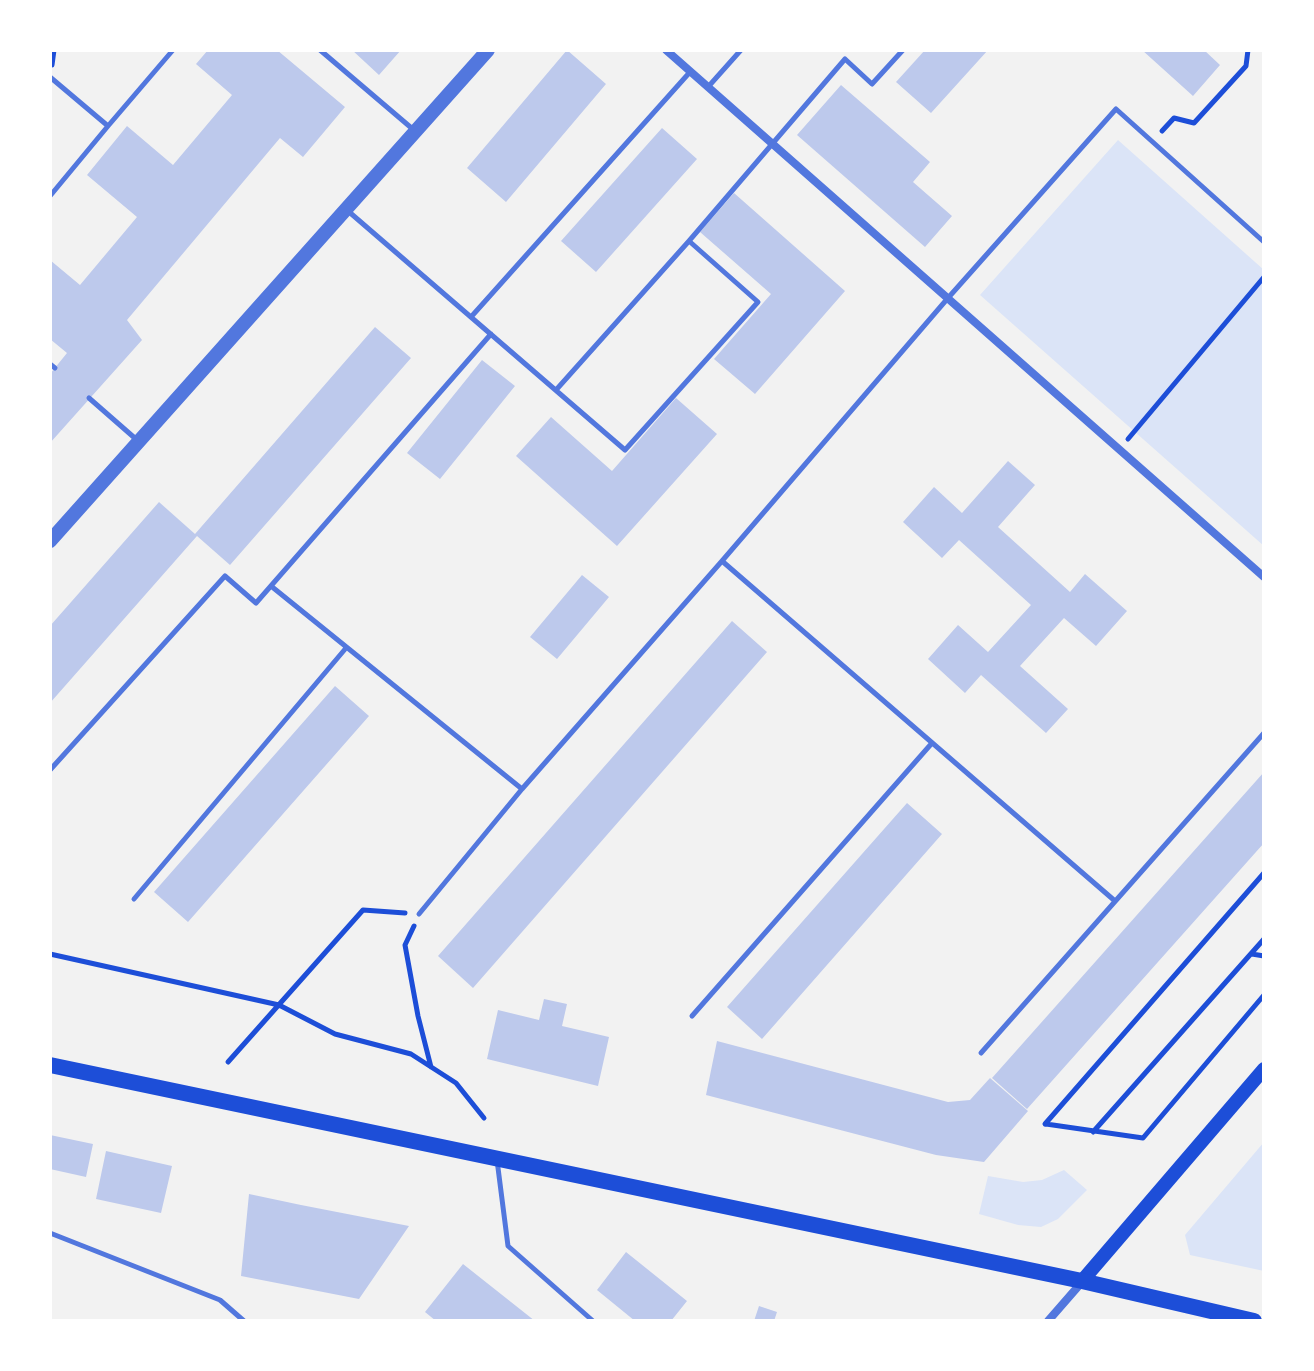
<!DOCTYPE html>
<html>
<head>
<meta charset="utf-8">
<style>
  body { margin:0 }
  #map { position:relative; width:1314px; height:1371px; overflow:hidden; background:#f2f2f2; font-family:"Noto Sans",sans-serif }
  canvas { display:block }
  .frame { position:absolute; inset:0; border:52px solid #fff; pointer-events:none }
</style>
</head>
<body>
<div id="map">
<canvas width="1314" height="1371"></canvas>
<div class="frame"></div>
</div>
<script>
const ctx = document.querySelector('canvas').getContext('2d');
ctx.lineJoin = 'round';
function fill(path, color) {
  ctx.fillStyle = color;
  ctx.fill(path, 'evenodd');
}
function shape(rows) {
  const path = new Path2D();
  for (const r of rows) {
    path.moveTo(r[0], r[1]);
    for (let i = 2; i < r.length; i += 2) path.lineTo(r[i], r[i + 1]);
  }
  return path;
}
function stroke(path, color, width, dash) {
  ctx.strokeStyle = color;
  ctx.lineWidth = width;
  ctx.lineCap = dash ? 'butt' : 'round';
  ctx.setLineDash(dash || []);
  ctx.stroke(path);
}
const green = shape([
  [1118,140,1264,270,1264,546,980,295],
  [1264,1142,1264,1271,1190,1255,1185,1235],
  [1064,1170,1087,1190,1058,1219,1041,1227,1018,1225,979,1214,988,1176,1023,1182,1042,1180]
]);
const building = shape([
  [208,50,277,50,345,107,303,157,280,138,127,320,142,340,50,443,50,374,67,353,50,339,50,260,80,285,137,217,87,175,127,126,173,165,232,95,196,64],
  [352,50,401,50,379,75],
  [567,50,606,84,506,202,467,168],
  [925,50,988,50,931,113,896,82],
  [1142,50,1204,50,1220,65,1193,96],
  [841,85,930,162,913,182,952,216,925,247,797,135],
  [662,128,697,159,596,272,561,241],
  [734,193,845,291,755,394,714,359,771,294,700,232],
  [375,327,411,358,230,565,197,536,50,703,50,626,159,502,195,534],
  [482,360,515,386,440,479,407,453],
  [676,398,717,434,617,546,516,456,551,417,612,471],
  [1008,461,1035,485,998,527,1070,592,1085,574,1127,611,1096,646,1064,618,1020,666,1068,709,1046,733,981,675,965,693,928,659,958,625,988,652,1031,605,959,540,942,558,903,522,934,487,962,513],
  [582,575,609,597,557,659,530,637],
  [732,621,767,652,473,988,438,956],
  [335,686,369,716,188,922,154,892],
  [1264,772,1264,843,1027,1109,992,1078],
  [907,803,942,834,762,1039,727,1007],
  [544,999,567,1004,562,1026,609,1037,598,1086,487,1059,498,1010,539,1020],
  [717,1041,948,1102,970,1100,990,1078,1028,1111,984,1162,936,1155,706,1095],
  [50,1135,93,1144,86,1177,50,1169],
  [106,1151,172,1166,161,1213,96,1199],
  [249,1194,301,1205,409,1226,359,1299,241,1276],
  [626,1252,687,1301,671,1321,635,1321,597,1290],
  [463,1264,535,1321,436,1321,425,1312],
  [759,1306,777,1312,774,1321,754,1321]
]);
const path = shape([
  [52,65,54,50],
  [1162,131,1174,118,1194,123,1246,66,1248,50],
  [1128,439,1264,277],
  [414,926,405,945,418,1016,431,1067],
  [50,954,279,1005,335,1034,411,1054,456,1083,484,1118],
  [1252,954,1264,956],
  [228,1062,363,910,405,913],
  [1045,1124,1264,873],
  [1046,1124,1143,1138,1264,995],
  [1093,1132,1264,939]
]);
const service = shape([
  [320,50,415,131],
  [50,77,108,126,173,50],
  [708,87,741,50],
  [50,196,108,126],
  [348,211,625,450,758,302,689,241],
  [471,317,690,72],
  [50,364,55,368],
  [556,390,689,241,845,59,872,84,903,50],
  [89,398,137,440],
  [722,561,1115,901],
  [271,586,522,789],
  [50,770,225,576,256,603,491,334],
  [134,899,346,648],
  [419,914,522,789,722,561,948,298,1116,109,1264,242],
  [692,1016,932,743],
  [981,1053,1264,733],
  [497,1160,508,1246,593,1321],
  [50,1233,220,1300,244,1321]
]);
const minor = shape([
  [666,50,1264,577],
  [1048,1321,1082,1282]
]);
const tertiary = shape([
  [50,541,488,50]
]);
const secondary = shape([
  [1082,1281,1264,1069]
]);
const primary = shape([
  [50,1065,1082,1281,1254,1321]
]);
fill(green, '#dbe4f7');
fill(building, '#bdc9ec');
stroke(path, '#1d4ed8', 5);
stroke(service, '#5277de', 5);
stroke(minor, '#5277de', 8);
stroke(tertiary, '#5277de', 14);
stroke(secondary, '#1d4ed8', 14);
stroke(primary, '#1d4ed8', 16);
</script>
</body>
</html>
